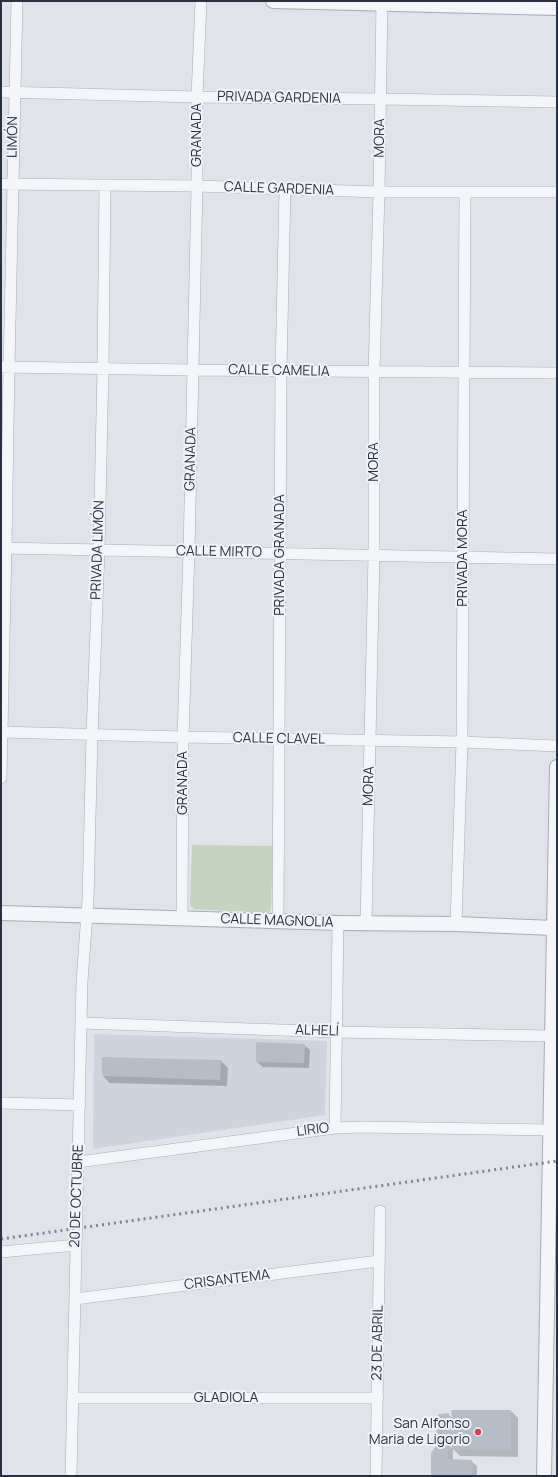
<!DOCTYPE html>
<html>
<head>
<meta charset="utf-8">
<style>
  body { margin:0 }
  #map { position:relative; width:558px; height:1477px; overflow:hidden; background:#e0e4ea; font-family:Manrope,sans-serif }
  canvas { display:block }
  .frame { position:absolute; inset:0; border:2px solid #283142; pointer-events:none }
</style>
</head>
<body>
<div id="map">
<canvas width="558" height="1477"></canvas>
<div class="frame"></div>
</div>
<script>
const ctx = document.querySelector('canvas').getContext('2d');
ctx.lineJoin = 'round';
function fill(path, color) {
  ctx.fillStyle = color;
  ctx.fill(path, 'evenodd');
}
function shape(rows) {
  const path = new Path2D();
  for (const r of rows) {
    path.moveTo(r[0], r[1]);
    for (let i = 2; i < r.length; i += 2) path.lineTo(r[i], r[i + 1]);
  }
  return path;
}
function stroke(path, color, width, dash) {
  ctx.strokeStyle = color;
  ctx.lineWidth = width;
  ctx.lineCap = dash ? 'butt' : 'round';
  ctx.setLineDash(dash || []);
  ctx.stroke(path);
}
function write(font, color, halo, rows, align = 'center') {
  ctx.font = font + ' Manrope,sans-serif';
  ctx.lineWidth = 4;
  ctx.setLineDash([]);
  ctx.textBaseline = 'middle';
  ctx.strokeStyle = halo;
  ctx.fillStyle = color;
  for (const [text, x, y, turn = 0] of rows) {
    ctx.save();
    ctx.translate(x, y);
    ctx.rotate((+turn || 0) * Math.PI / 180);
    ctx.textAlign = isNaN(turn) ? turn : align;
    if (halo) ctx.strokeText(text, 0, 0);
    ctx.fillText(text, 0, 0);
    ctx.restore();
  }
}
const built = shape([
  [94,1034,327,1041,325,1115,93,1149]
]);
const green = shape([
  [192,845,273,846,271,908,269,913,194,909,190,905]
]);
const shadow = shape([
  [304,1045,310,1050,309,1068,263,1067,257,1062],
  [103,1058,221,1061,228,1068,227,1086,110,1083,103,1076],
  [511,1411,518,1418,518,1457,460,1456,453,1449,453,1445,445,1438,445,1443,453,1449,453,1460,471,1461,477,1466,477,1476,432,1476,438,1445,437,1419,449,1415,453,1419]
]);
const building = shape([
  [256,1042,305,1044,304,1063,256,1062],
  [102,1057,221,1060,220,1080,102,1076],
  [451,1410,511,1410,511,1450,452,1449,452,1443,442,1437,442,1426,452,1418],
  [449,1413,449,1417,440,1425,440,1439,448,1443,448,1459,472,1460,472,1476,431,1476,431,1453,437,1445,436,1418,439,1414]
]);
const minor = shape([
  [1,92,197,97,381,99,557,102],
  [1,184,197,186,379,192,557,192],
  [2,367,192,370,557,373],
  [1,548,557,559],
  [1,732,183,737,462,742,557,746],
  [1,778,6,548,9,367,17,1],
  [182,918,183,737,189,551,197,186,197,97,201,1],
  [278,921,281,371,285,189],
  [366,923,374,555,374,372,379,192,382,1],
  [456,924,462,742,465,192],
  [81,1023,337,1032,553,1036],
  [1,1103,80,1105],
  [335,1128,338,923],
  [78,1162,335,1128,362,1127,550,1130],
  [1,1252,76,1245],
  [75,1299,379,1261],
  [73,1398,378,1398],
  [71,1476,81,1023,82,981,88,900,92,735,99,550,103,368,105,185],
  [376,1476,380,1211]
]);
const tertiary = shape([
  [273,1,557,8],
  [1,913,338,923,456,924,554,928],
  [544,1476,557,767]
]);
const rail = shape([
  [1,1239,557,1161]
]);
const markers = [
  [478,1432,4,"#d24253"]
];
const streetNames = [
  ["PRIVADA GARDENIA",279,98,1],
  ["GRANADA",197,135,-90],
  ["LIMÓN",13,137,-89],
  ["MORA",380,138,-89],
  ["CALLE GARDENIA",279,189,2],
  ["CALLE CAMELIA",279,371,1],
  ["GRANADA",191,459,-89],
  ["MORA",374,462,-90],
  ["PRIVADA LIMÓN",98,550,-88],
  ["CALLE MIRTO",219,552,1],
  ["PRIVADA GRANADA",280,555,-90],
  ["PRIVADA MORA",463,558,-90],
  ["CALLE CLAVEL",279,739,1],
  ["GRANADA",183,783,-90],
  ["MORA",369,786,-88],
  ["CALLE MAGNOLIA",277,921,2],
  ["ALHELÍ",317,1031,2],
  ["LIRIO",313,1130,-7],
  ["20 DE OCTUBRE",77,1196,-88],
  ["CRISANTEMA",227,1280,-7],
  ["23 DE ABRIL",378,1343,-89],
  ["GLADIOLA",226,1398]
];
const poiNames = [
  ["San Alfonso",470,1424],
  ["Maria de Ligorio",470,1440]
];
fill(built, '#ced3dc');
fill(green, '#c5d4c1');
fill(shadow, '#0003');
fill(building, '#b7bdc7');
stroke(minor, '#a5abb4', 12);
stroke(tertiary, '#a5abb4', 16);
stroke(minor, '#f3f5f8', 11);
stroke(tertiary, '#f3f5f8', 14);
stroke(rail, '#798294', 3, [2, 4]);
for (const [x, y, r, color] of markers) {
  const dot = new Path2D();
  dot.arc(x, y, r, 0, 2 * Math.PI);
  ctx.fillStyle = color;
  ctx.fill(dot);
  stroke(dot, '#f0f3f7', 1.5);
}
write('14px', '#283142', '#f0f3f7', streetNames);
write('14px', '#283142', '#f0f3f7', poiNames, 'right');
</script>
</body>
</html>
